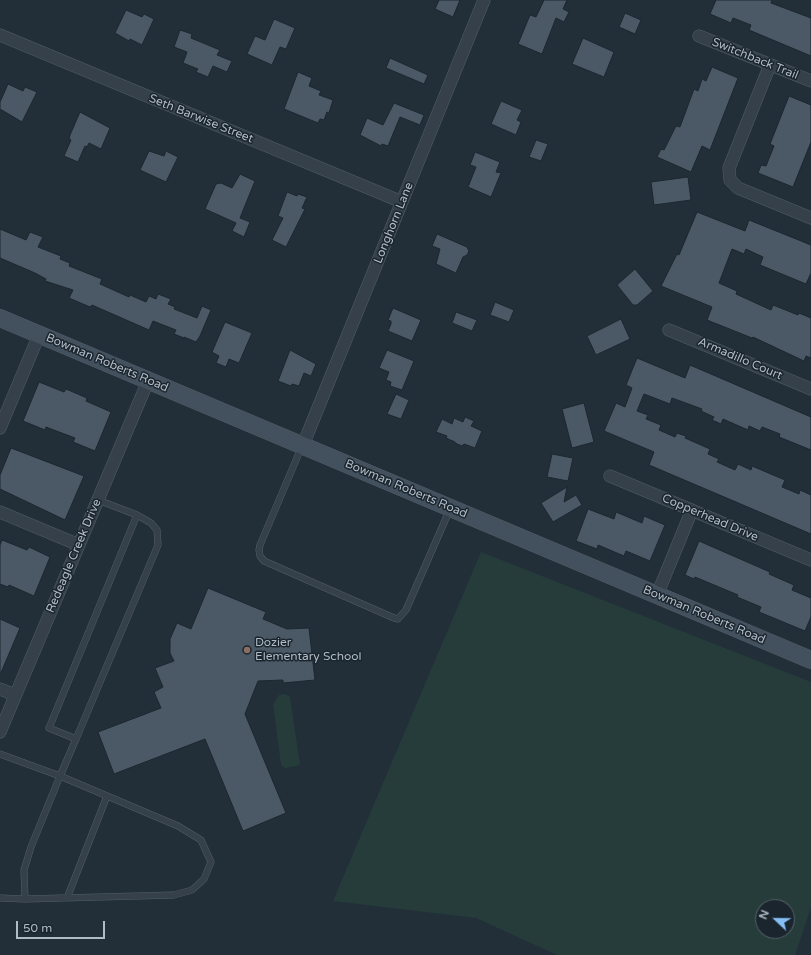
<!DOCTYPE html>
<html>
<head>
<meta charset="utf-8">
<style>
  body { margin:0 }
  #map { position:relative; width:811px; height:955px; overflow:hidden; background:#222f39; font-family:"Varela Round",sans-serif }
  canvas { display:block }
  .north { position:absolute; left:755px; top:899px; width:40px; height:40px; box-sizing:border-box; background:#1b252e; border:1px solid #57616b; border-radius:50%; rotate:292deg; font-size:11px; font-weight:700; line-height:16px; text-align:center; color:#b0bbc6 }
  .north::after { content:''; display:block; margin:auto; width:14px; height:18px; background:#85bff6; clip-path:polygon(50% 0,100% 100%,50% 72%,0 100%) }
  .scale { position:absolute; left:16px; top:921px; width:89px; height:18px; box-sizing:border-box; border:2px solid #b0bbc6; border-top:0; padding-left:5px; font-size:12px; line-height:14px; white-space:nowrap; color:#b0bbc6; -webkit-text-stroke:3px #1b252e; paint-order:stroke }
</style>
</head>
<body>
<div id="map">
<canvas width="811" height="955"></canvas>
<div class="north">N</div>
<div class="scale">50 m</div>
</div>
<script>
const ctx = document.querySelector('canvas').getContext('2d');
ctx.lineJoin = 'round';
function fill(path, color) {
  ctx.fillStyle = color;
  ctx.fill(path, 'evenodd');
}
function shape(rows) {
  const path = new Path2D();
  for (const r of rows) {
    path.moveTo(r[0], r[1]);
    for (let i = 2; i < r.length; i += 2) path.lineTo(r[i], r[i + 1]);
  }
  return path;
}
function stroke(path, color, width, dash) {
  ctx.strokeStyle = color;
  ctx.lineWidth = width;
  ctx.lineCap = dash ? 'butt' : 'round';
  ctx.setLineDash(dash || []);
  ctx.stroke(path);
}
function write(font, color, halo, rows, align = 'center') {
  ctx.font = font + ' "Varela Round",sans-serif';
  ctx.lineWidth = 3;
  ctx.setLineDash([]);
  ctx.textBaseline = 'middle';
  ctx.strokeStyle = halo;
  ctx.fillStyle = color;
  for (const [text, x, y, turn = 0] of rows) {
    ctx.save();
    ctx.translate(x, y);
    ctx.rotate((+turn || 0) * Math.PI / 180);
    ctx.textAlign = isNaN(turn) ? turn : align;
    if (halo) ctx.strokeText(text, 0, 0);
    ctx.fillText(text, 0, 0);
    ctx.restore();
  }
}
const green = shape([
  [481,552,811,682,811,908,795,955,557,955,476,918,333,901],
  [763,907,787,907,787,931,763,931],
  [285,694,290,697,300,765,285,768,281,765,273,704,279,695]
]);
const building = shape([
  [439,0,460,0,453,17,435,9,439,0],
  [544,0,567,0,563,9,569,12,564,22,556,18,542,54,518,44,530,15,536,17,544,0],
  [716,0,772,0,771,3,811,18,811,56,749,30,751,25,733,18,731,23,710,14,716,0],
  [126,10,142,17,144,14,154,19,142,45,130,39,129,41,115,33,126,10],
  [625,13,641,20,635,34,619,27,625,13],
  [274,19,295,28,286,49,280,47,272,65,247,54,255,36,265,40,274,19],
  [180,30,192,34,191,38,220,50,217,55,232,61,227,72,213,66,208,77,196,72,198,69,183,63,187,52,174,47,180,30],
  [583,38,614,52,604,77,572,64,583,38],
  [390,58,428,75,424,84,386,68,390,58],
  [712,67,738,78,710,150,702,146,691,172,657,157,661,149,664,150,676,126,680,127,694,89,698,91,702,79,706,81,712,67],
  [298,72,312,78,309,86,321,91,319,95,333,100,329,113,327,112,324,120,320,119,318,123,284,109,298,72],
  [8,84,23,91,25,87,37,92,22,122,0,109,0,102,8,84],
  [789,96,811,105,811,142,793,187,758,173,761,165,766,166,774,146,770,144,789,96],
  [501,101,522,110,517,120,521,122,516,135,491,124,501,101],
  [394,103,424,115,420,125,400,117,388,146,382,144,381,146,360,135,367,118,383,125,394,103],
  [80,112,110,128,101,149,89,143,87,147,85,146,78,162,64,156,71,140,69,139,70,135,80,112],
  [536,140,548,144,541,161,529,157,536,140],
  [149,151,164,156,166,151,178,157,166,182,140,170,149,151],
  [475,152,500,162,496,172,501,173,491,197,468,187,476,167,470,165,475,152],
  [240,174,255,181,240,218,250,222,244,237,232,231,236,223,205,209,216,184,221,183,232,188,240,174],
  [688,177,691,200,654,205,651,182,688,177],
  [287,192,297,196,298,194,307,197,302,208,305,209,286,247,272,240,283,218,278,216,287,192],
  [697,212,745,231,749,220,811,245,811,273,806,284,760,265,763,257,746,249,744,254,732,249,719,283,737,291,736,294,771,310,773,305,798,315,799,313,811,318,811,358,806,356,804,361,753,337,752,338,707,320,712,307,661,286,677,254,679,255,697,212],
  [0,229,26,240,30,232,43,237,38,247,61,256,60,259,70,263,69,266,102,279,100,284,129,297,130,295,146,302,149,296,156,299,158,294,171,299,168,304,175,307,174,309,197,318,202,306,211,310,200,336,196,342,184,337,184,338,174,334,176,330,153,321,149,330,92,305,90,307,69,298,73,290,45,281,46,279,35,273,0,258,0,229],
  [437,234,467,247,469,251,467,255,463,257,456,273,436,264,440,249,432,246,437,234],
  [635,269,653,291,637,305,633,305,617,285,635,269],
  [495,302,514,310,509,322,490,315,495,302],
  [393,308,421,320,412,341,388,331,391,324,391,321,388,320,393,308],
  [456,312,477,320,472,331,452,323,456,312],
  [621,319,630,339,596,355,587,336,621,319],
  [225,322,252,333,239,363,229,359,226,367,216,363,219,356,212,352,225,322],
  [290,350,316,364,311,376,304,373,299,386,292,384,291,386,278,381,290,350],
  [387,350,414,361,402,390,390,386,391,382,386,380,389,372,379,368,387,350],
  [637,358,685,378,690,365,811,417,811,450,779,437,780,434,762,427,760,431,749,426,748,430,723,419,721,424,712,420,714,417,701,411,702,409,672,398,670,404,644,394,637,411,648,415,646,419,661,425,659,430,675,437,677,433,686,436,685,438,710,449,708,454,719,459,717,462,735,470,738,464,751,470,752,466,785,480,782,487,799,494,800,490,811,495,811,534,649,465,654,452,604,431,616,403,625,407,632,388,626,385,637,358],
  [39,382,64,392,66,389,87,398,86,401,111,412,95,451,73,442,75,438,46,427,45,430,23,421,39,382],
  [396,394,409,400,401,419,387,414,396,394],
  [584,403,594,442,572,448,562,409,584,403],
  [465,417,474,421,471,426,482,431,475,448,464,444,462,446,455,443,455,442,446,438,447,436,436,432,442,419,452,424,454,418,463,422,465,417],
  [11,448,84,476,65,520,0,489,0,475,11,448],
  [552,454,573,458,568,481,547,477,552,454],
  [567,487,564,502,576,495,582,505,553,522,541,503,567,487],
  [588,509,614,519,616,512,642,523,644,516,665,525,650,561,626,551,624,556,598,545,597,549,576,541,588,509],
  [2,540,27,550,29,547,50,557,34,596,9,585,8,587,0,584,0,545,2,540],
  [699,541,770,572,769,574,794,585,792,590,811,598,811,617,805,631,759,612,761,607,737,597,738,595,695,577,694,579,685,575,699,541],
  [208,588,266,612,263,619,287,629,309,628,315,680,283,683,283,680,258,681,245,714,286,813,243,831,205,739,114,774,98,732,161,708,154,692,163,687,155,668,174,661,170,653,170,639,177,623,191,629,208,588],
  [0,619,20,628,0,675,0,619]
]);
const lane = shape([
  [302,446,260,545,259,550,260,556,264,561,394,618,398,619,406,610,450,509],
  [76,739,158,545,157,530,151,523,137,515],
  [0,754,60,776,31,847,24,870,25,899,0,898],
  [67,898,107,796],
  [25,899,174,895,192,890,204,879,211,862,201,840,178,826,60,776,76,739,49,728,137,515,98,500]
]);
const street = shape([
  [0,35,402,202],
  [699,36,811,81],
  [770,65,729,168,730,180,738,188,811,218],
  [669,330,811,389],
  [0,428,39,335],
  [303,445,484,0],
  [610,476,811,560],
  [0,512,79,545],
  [657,595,692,510],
  [0,689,15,695],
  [0,732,148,381]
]);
const secondary = shape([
  [0,318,811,660]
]);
const markers = [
  [247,650,4,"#8d6e63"]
];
const streetNames = [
  ["Switchback Trail",755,59,22],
  ["Seth Barwise Street",201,119,22],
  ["Longhorn Lane",394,223,-68],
  ["Armadillo Court",740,359,23],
  ["Bowman Roberts Road",107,363,23],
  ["Bowman Roberts Road",406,489,23],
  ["Copperhead Drive",710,518,23],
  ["Redeagle Creek Drive",74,556,-67],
  ["Bowman Roberts Road",704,615,23]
];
const poiNames = [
  ["Dozier",255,643],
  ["Elementary School",255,657]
];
fill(green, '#253c3b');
fill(building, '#4a5965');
stroke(building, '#1d2730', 1);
stroke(lane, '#535e67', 7);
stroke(street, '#535e67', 13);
stroke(secondary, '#535e67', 18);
stroke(lane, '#35404a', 6);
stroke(street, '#35404a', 12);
stroke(secondary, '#43505d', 17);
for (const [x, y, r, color] of markers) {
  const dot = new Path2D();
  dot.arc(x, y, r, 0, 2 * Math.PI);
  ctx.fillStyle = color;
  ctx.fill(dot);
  stroke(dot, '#1b252e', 1.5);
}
write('12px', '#b0bbc6', '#1b252e', streetNames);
write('12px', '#b0bbc6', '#1b252e', poiNames, 'left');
</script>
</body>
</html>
